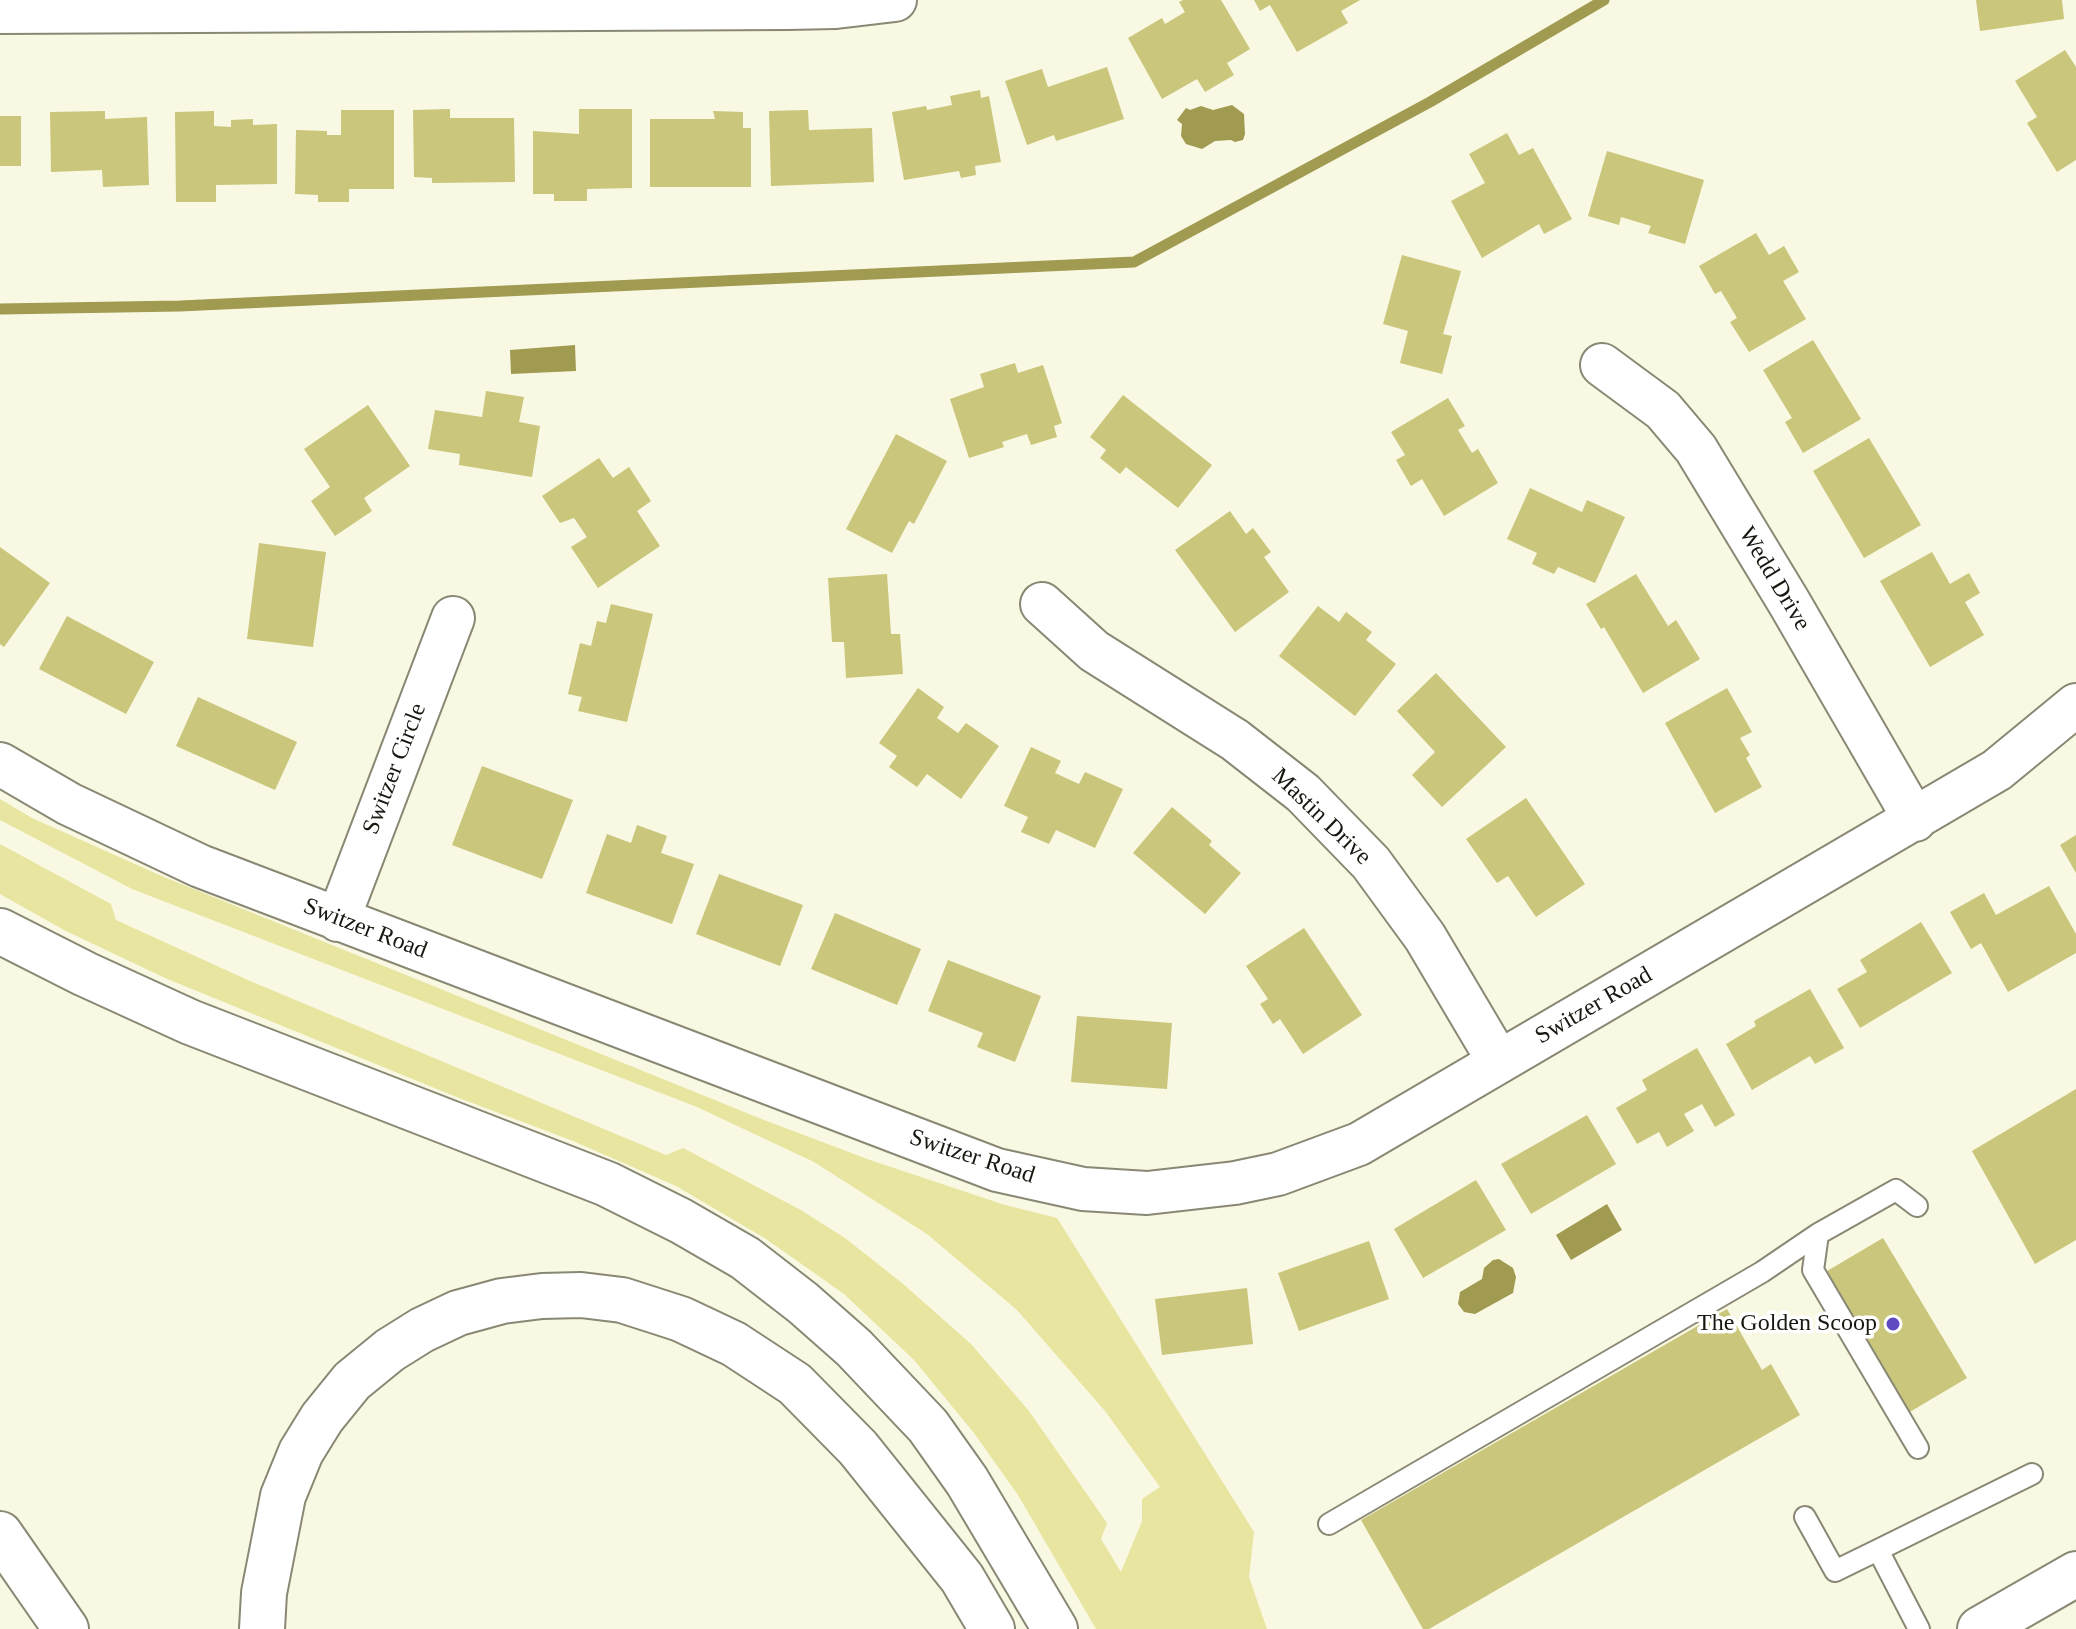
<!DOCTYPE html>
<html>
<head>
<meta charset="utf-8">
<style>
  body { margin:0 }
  canvas { display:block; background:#f9f8e2 }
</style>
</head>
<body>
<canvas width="2076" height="1629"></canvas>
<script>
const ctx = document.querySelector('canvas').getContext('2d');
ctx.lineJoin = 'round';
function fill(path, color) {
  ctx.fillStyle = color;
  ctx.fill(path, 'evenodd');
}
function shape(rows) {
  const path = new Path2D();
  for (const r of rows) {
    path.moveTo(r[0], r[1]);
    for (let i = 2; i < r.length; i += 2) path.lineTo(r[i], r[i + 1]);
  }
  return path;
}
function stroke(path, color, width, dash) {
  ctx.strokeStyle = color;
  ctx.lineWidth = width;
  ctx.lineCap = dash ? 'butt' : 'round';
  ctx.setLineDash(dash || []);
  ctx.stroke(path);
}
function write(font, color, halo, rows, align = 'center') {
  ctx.font = font + ' "Times New Roman",serif';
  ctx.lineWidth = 7;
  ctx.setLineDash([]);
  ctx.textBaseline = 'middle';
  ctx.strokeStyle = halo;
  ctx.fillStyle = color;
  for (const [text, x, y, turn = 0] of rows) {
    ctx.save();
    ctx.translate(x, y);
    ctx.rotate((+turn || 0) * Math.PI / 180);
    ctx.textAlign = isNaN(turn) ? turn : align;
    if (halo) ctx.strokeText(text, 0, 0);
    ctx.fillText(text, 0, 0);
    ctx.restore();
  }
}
const green = shape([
  [0,799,32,818,164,877,764,1120,870,1160,1005,1205,1057,1218,1254,1532,1249,1577,1267,1629,1096,1629,1018,1495,974,1433,914,1360,844,1294,766,1239,676,1186,573,1141,459,1098,165,978,64,930,0,894,0,844,111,904,116,920,250,981,666,1155,683,1148,799,1209,845,1238,902,1283,971,1344,1029,1411,1107,1523,1101,1539,1121,1572,1142,1521,1142,1499,1160,1487,1105,1411,1017,1310,927,1234,814,1162,697,1107,132,889,0,820]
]);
const water = shape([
  [1232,105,1244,114,1245,134,1243,140,1235,142,1231,140,1215,141,1202,149,1186,144,1181,136,1182,124,1177,120,1186,108,1190,110,1201,106,1213,110],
  [575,345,576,371,511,374,510,350],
  [1607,1204,1622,1230,1571,1260,1556,1235],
  [1499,1259,1513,1268,1516,1277,1513,1293,1475,1314,1464,1312,1458,1304,1460,1292,1482,1279,1484,1268,1493,1260]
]);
const stream = shape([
  [0,309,180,306,1134,262,1430,102,1604,0]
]);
const building = shape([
  [1183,0,1221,0,1250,49,1227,63,1234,75,1205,92,1197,79,1162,99,1128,38,1162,18,1165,24,1185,12,1179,2],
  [1254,0,1360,0,1341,11,1348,23,1297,52,1270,5,1260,11],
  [1976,0,2062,0,2064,19,1980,31],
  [2065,50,2076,67,2076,160,2057,172,2027,123,2037,117,2015,81],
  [1107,67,1124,119,1056,141,1054,135,1027,145,1005,81,1042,69,1048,87],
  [980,90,981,98,989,96,1001,162,975,166,976,175,961,178,959,171,904,180,892,112,926,106,927,110,952,105,950,96],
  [450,109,450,118,514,118,515,182,432,183,432,178,414,177,413,110],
  [579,109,632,109,632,188,587,189,587,201,554,201,554,194,533,194,533,131,579,134],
  [341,110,394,110,394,189,349,189,349,202,318,202,318,195,295,194,296,130,327,131,327,135,341,135],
  [808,110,809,130,872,128,874,182,771,186,769,111],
  [105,111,105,119,147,117,149,185,103,187,102,170,51,172,50,112],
  [214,111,214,126,231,127,231,120,253,119,253,125,277,124,277,184,216,185,216,202,176,202,175,112],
  [713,111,743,112,743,128,751,128,751,187,650,187,650,119,715,119],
  [0,116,21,116,21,166,0,166],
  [1507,133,1519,155,1533,148,1572,219,1544,234,1539,224,1482,258,1451,201,1485,183,1469,154],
  [1607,151,1704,180,1685,244,1648,233,1651,226,1621,217,1619,225,1588,216],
  [1756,233,1769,255,1784,246,1799,272,1783,281,1806,319,1749,352,1730,322,1737,318,1721,291,1715,294,1699,266],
  [1402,255,1461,271,1443,334,1452,336,1442,374,1400,363,1408,331,1383,324],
  [1813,340,1861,419,1803,453,1785,422,1792,418,1763,370],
  [1015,363,1018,373,1043,365,1062,423,1054,426,1057,437,1031,445,1027,434,1002,442,1004,447,969,458,950,399,984,387,980,374],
  [486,391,524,397,519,422,540,426,532,477,459,465,460,454,428,449,435,410,482,417],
  [1123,395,1212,465,1178,508,1126,467,1120,474,1100,458,1106,450,1090,437],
  [1448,398,1465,426,1458,430,1472,453,1478,449,1498,483,1444,516,1422,479,1411,486,1396,460,1405,455,1391,432],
  [368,405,410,466,364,498,372,511,335,536,311,501,330,487,304,449],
  [896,434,947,461,914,524,909,521,892,553,846,529],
  [1869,438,1921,525,1864,558,1813,471],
  [599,458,613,478,629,467,651,501,637,511,660,546,598,588,571,547,587,537,574,518,560,523,542,496],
  [1530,488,1582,512,1587,500,1625,517,1595,583,1558,567,1554,574,1532,564,1537,553,1507,539],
  [1230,511,1246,534,1253,528,1271,552,1264,557,1289,592,1235,632,1175,550],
  [259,543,326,552,313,647,247,639],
  [0,547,50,583,4,647,0,644],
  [1932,552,1950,584,1969,573,1980,593,1965,602,1984,635,1930,667,1880,581],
  [887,574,891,634,900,634,903,674,846,678,844,642,832,642,828,578],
  [1636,574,1668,626,1676,620,1700,659,1643,693,1604,627,1601,629,1586,604],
  [611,604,653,614,627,722,578,711,582,697,568,694,580,643,591,646,597,621,606,623],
  [1318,606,1339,622,1346,612,1372,632,1366,640,1396,664,1355,716,1279,656],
  [67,616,154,662,126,714,39,669],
  [1436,673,1506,747,1442,807,1412,775,1435,752,1397,711],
  [918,688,944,707,937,718,958,733,966,723,999,746,961,799,927,774,917,787,889,767,897,756,879,743],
  [1727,688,1752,732,1740,738,1750,755,1746,758,1762,787,1715,813,1665,723],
  [198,697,297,742,275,790,176,746],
  [1031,747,1061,761,1055,773,1079,784,1085,772,1123,789,1095,848,1056,830,1049,844,1021,832,1028,817,1004,806],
  [482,766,573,800,542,879,452,845],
  [1526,798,1585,884,1536,917,1508,876,1497,883,1466,839],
  [1172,807,1212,841,1209,845,1241,873,1205,914,1133,853],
  [637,825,667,836,661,853,694,864,672,924,586,893,607,834,631,843],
  [2076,835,2076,873,2060,845],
  [719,874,803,905,780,966,696,934],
  [2049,886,2076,934,2076,953,2008,992,1981,943,1971,949,1950,912,1984,893,1996,915],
  [835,913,921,949,897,1005,811,969],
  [1921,922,1952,973,1860,1028,1837,989,1867,972,1860,960],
  [1304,928,1362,1015,1303,1054,1280,1019,1273,1024,1260,1004,1268,999,1246,966],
  [948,960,1041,996,1015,1062,977,1047,983,1033,928,1011],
  [1810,989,1844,1048,1815,1064,1810,1056,1752,1090,1726,1044,1756,1026,1754,1021],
  [1077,1016,1172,1023,1167,1089,1071,1082],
  [1697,1048,1735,1115,1715,1127,1702,1104,1684,1114,1694,1131,1667,1147,1659,1132,1637,1144,1616,1108,1647,1090,1642,1080],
  [2076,1089,2076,1240,2035,1264,1972,1151],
  [1587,1115,1616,1164,1531,1214,1501,1164],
  [1476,1180,1506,1230,1423,1278,1394,1229],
  [1883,1238,1967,1378,1903,1416,1822,1274],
  [1369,1241,1389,1299,1299,1331,1278,1273],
  [1247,1288,1253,1344,1162,1355,1155,1299],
  [1727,1309,1762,1370,1771,1364,1800,1415,1429,1629,1423,1629,1361,1520]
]);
const lane = shape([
  [1818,1234,1813,1270,1918,1448],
  [1805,1517,1835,1571,1878,1550],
  [1329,1524,1762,1272,1818,1234,1896,1190,1917,1206],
  [1919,1629,1878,1550,2032,1474]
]);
const street = shape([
  [0,12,787,8,836,7,895,0],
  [1602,365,1663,410,1696,449,1790,604,1915,820],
  [1042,604,1094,651,1235,740,1303,793,1371,863,1425,937,1499,1062],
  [0,764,69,804,200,866,997,1170,1083,1189,1147,1193,1235,1183,1278,1174,1359,1144,1997,770,2076,705],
  [338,920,453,618]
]);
const secondary = shape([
  [1980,1629,2076,1574]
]);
const highway = shape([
  [0,931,85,974,190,1022,607,1184,681,1221,745,1258,803,1303,854,1348,928,1426,967,1481,1055,1629],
  [0,1534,66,1629],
  [262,1629,264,1593,283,1496,301,1452,322,1418,352,1381,390,1350,422,1330,458,1313,502,1301,542,1296,581,1295,622,1300,681,1319,734,1344,795,1384,858,1448,962,1578,992,1629]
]);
const markers = [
  [1893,1324,8,"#5f49c2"]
];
const streetNames = [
  ["Wedd Drive",1774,579,59],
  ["Switzer Circle",395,769,-69],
  ["Mastin Drive",1321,817,44],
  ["Switzer Road",365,929,21],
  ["Switzer Road",1594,1006,-30],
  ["Switzer Road",972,1157,18]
];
const poiNames = [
  ["The Golden Scoop",1877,1324]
];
fill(green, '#e8e5a0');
fill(water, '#a09b51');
stroke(stream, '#a09b51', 11);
fill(building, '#cac67b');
stroke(lane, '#898874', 24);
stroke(street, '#898874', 46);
stroke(secondary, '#898874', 48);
stroke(highway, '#898874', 48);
stroke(lane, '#fff', 20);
stroke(street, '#fff', 42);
stroke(secondary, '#fff', 44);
stroke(highway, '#fff', 44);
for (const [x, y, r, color] of markers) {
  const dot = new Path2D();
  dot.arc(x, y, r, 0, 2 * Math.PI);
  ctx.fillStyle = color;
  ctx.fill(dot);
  stroke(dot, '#fff', 3);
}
write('24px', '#181810', '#fff', streetNames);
write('24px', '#181810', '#fff', poiNames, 'right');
</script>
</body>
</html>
